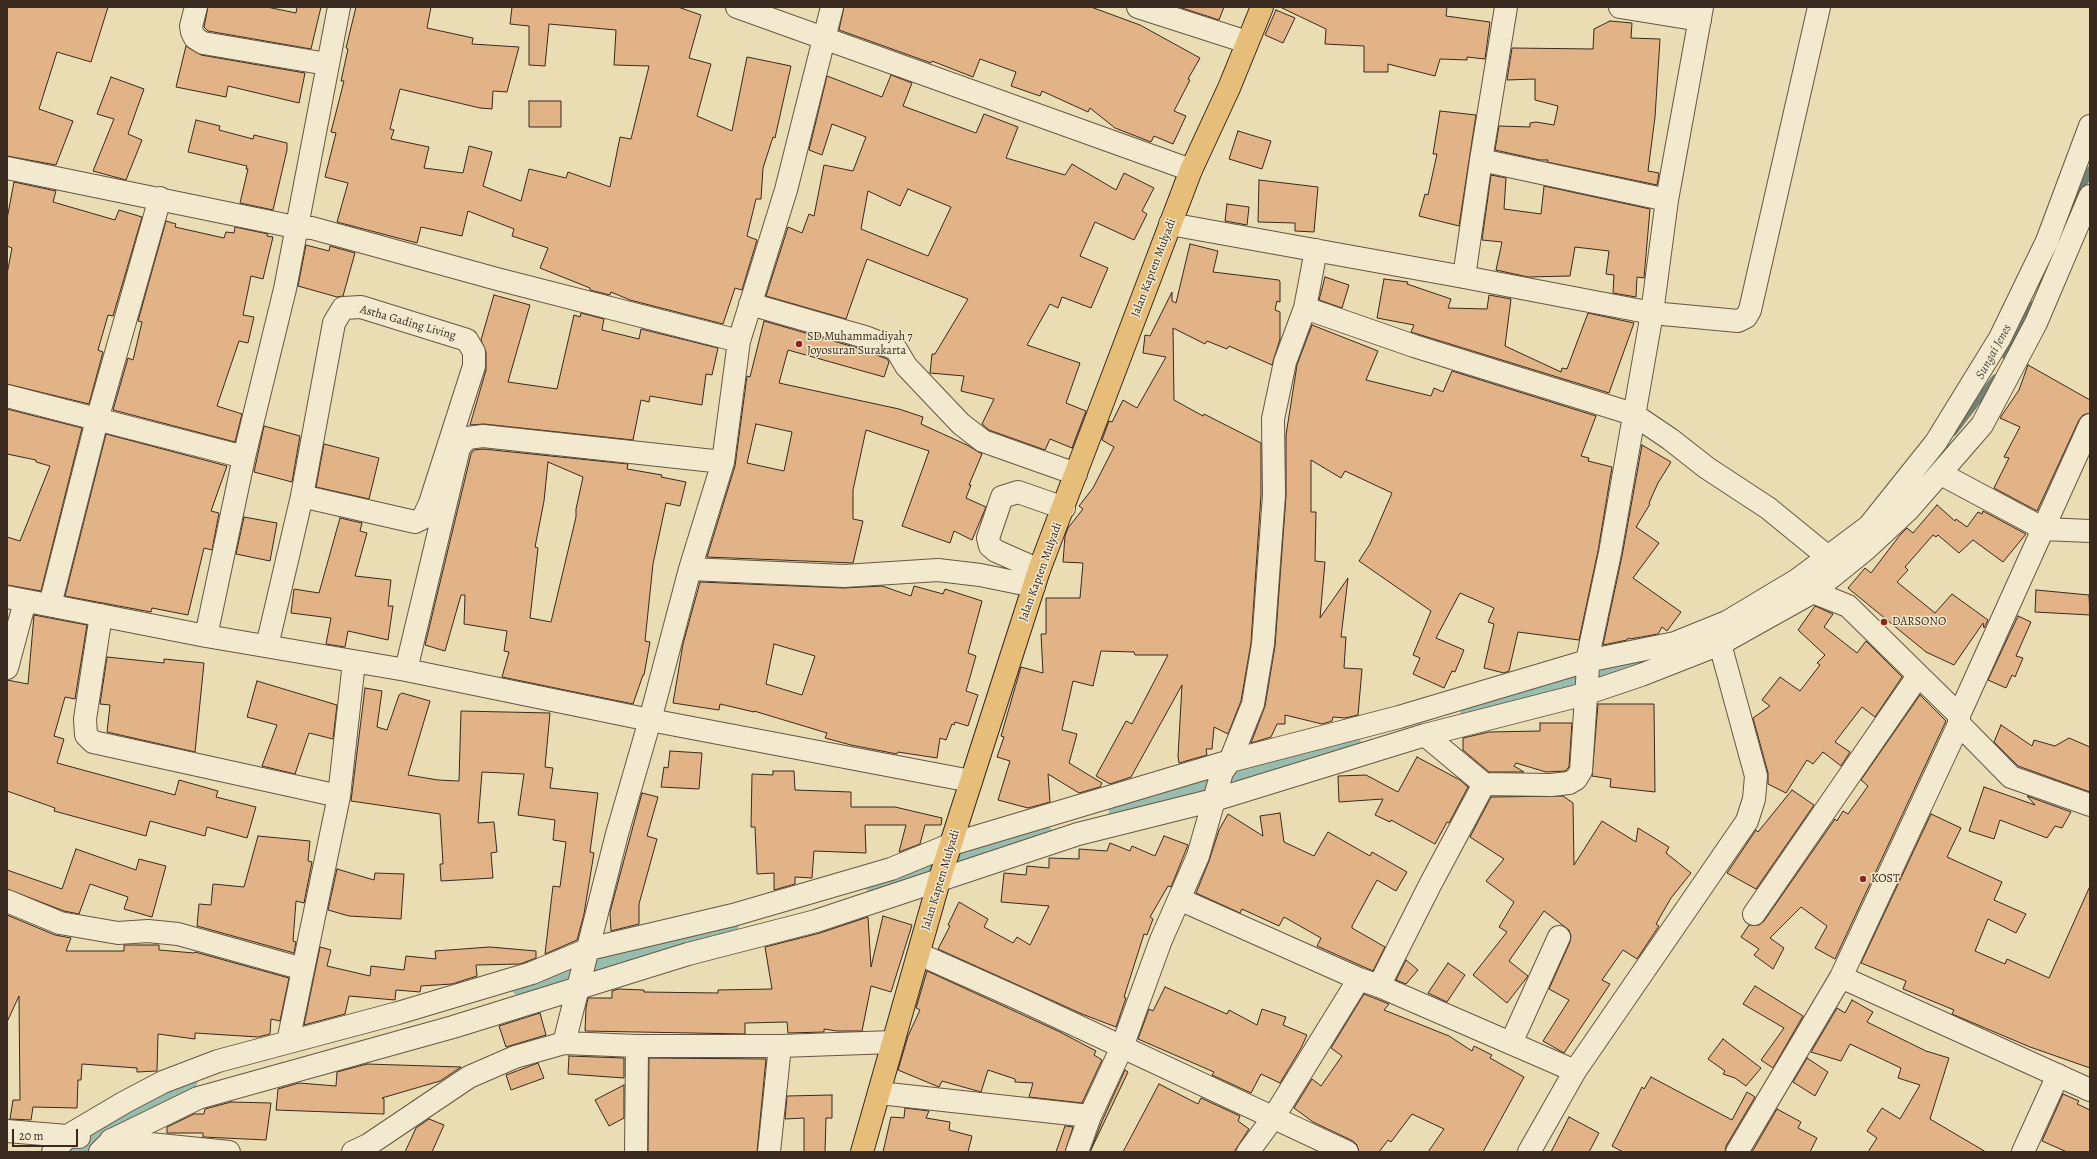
<!DOCTYPE html>
<html>
<head>
<meta charset="utf-8">
<style>
  body { margin:0 }
  #map { position:relative; width:2097px; height:1159px; overflow:hidden; background:#ebddb3; font-family:Alegreya,serif }
  canvas { display:block }
  .frame { position:absolute; inset:0; border:8px solid #39291e; pointer-events:none }
  .scale { position:absolute; left:12px; top:1129px; width:66px; height:18px; box-sizing:border-box; border:2px solid #39291e; border-top:0; padding-left:5px; font-size:12px; line-height:14px; white-space:nowrap; color:#39291e; -webkit-text-stroke:3px #f2e9ce; paint-order:stroke }
</style>
</head>
<body>
<div id="map">
<canvas width="2097" height="1159"></canvas>
<div class="frame"></div>
<div class="scale">20 m</div>
</div>
<script>
const ctx = document.querySelector('canvas').getContext('2d');
ctx.lineJoin = 'round';
function shape(rows) {
  const path = new Path2D();
  for (const r of rows) {
    path.moveTo(r[0], r[1]);
    for (let i = 2; i < r.length; i += 2) path.lineTo(r[i], r[i + 1]);
  }
  return path;
}
function stroke(path, color, width, dash) {
  ctx.strokeStyle = color;
  ctx.lineWidth = width;
  ctx.lineCap = dash ? 'butt' : 'round';
  ctx.setLineDash(dash || []);
  ctx.stroke(path);
}
function fill(path, color) {
  ctx.fillStyle = color;
  ctx.fill(path, 'evenodd');
}
function write(font, color, halo, rows, align = 'center') {
  ctx.font = font + ' Alegreya,serif';
  ctx.lineWidth = 3;
  ctx.setLineDash([]);
  ctx.textBaseline = 'middle';
  ctx.strokeStyle = halo;
  ctx.fillStyle = color;
  for (const [text, x, y, turn = 0] of rows) {
    ctx.save();
    ctx.translate(x, y);
    ctx.rotate((+turn || 0) * Math.PI / 180);
    ctx.textAlign = isNaN(turn) ? turn : align;
    if (halo) ctx.strokeText(text, 0, 0);
    ctx.fillText(text, 0, 0);
    ctx.restore();
  }
}
const stream = shape([
  [2079,196,2090,170],
  [2006,357,2032,305],
  [1954,432,1995,378]
]);
const canal = shape([
  [1472,712,1632,667],
  [1120,813,1351,747],
  [876,883,1042,836],
  [522,985,727,926],
  [78,1152,93,1136,186,1081]
]);
const building = shape([
  [7,7,108,7,91,62,57,52,39,109,73,121,56,165,7,156,7,7],
  [208,7,267,7,296,13,297,7,321,7,311,49,208,31,204,27,208,7],
  [356,7,431,7,427,28,473,38,472,44,519,47,507,92,493,91,492,109,480,108,400,89,390,129,394,130,391,139,429,147,424,168,463,173,469,146,492,152,483,186,521,201,529,169,566,178,568,172,610,187,620,137,631,139,649,66,614,65,616,30,549,24,545,66,529,65,529,26,510,24,512,7,678,7,701,15,689,58,711,64,697,116,732,131,747,57,791,66,775,138,773,137,763,168,761,199,756,199,747,236,757,240,742,290,735,288,723,324,630,300,611,292,610,295,590,290,590,288,540,268,548,248,512,236,514,229,468,211,462,236,421,227,417,243,337,222,348,183,325,177,336,133,331,132,344,81,341,81,348,49,346,48,356,7],
  [844,7,1091,7,1140,25,1200,58,1188,79,1190,80,1174,111,1186,116,1173,144,1154,136,1151,142,1115,128,1090,108,1088,112,1042,91,1040,96,1011,86,1016,72,980,59,973,77,932,61,931,63,839,30,844,7],
  [1179,7,1224,7,1219,20,1179,7],
  [1280,7,1447,7,1446,16,1490,22,1485,59,1467,57,1467,60,1440,59,1435,76,1388,64,1388,72,1364,72,1364,46,1325,44,1326,29,1280,7],
  [1276,10,1295,18,1283,43,1265,35,1276,10],
  [1610,21,1632,23,1631,38,1660,39,1655,117,1648,171,1659,173,1657,185,1547,162,1548,160,1540,160,1495,150,1499,126,1530,127,1530,123,1536,122,1554,125,1558,106,1535,100,1535,79,1507,80,1512,48,1593,49,1594,29,1610,21],
  [186,46,201,55,305,73,299,103,228,86,226,97,176,87,186,46],
  [891,75,912,83,903,106,976,133,984,114,1018,127,1006,158,1065,175,1072,164,1116,190,1124,173,1154,188,1142,211,1147,214,1134,240,1095,222,1080,256,1108,268,1091,308,1062,297,1058,308,1050,304,1027,345,1080,363,1066,403,1086,411,1072,448,1050,439,1045,450,989,430,982,424,994,399,961,391,964,376,930,373,932,354,935,354,968,299,867,259,846,319,766,296,788,227,802,233,809,214,814,216,824,165,853,171,866,137,832,124,822,155,809,150,827,76,882,97,891,75],
  [908,189,951,207,928,256,861,229,868,191,900,206,908,189],
  [111,77,144,89,128,134,142,140,126,180,93,171,114,119,97,114,111,77],
  [529,101,561,101,561,127,529,127,529,101],
  [1440,111,1476,115,1459,226,1419,216,1425,194,1428,195,1437,154,1433,154,1440,111],
  [196,120,220,126,219,130,253,139,254,135,287,143,287,150,273,210,240,203,248,169,246,169,247,166,188,152,196,120],
  [1238,131,1271,141,1262,169,1229,159,1238,131],
  [1491,175,1506,178,1504,209,1541,214,1544,186,1650,209,1644,278,1637,277,1636,297,1613,293,1614,275,1606,274,1609,251,1575,247,1570,276,1528,277,1496,270,1502,242,1482,240,1491,175],
  [1259,180,1318,187,1314,232,1295,231,1295,223,1258,222,1259,180],
  [14,182,56,191,53,202,115,220,119,210,142,217,113,316,108,315,98,350,103,352,89,404,7,384,7,274,12,248,7,246,7,219,14,182],
  [1227,204,1249,207,1247,225,1225,221,1227,204],
  [166,221,176,224,175,227,224,238,226,232,234,233,235,227,268,234,267,236,273,237,263,279,251,276,243,315,254,317,248,343,239,341,217,406,242,414,235,442,113,410,128,358,133,360,142,322,138,321,166,221],
  [1190,244,1218,251,1213,272,1279,280,1280,282,1280,302,1277,301,1275,310,1280,312,1280,339,1272,365,1229,346,1227,349,1207,341,1205,344,1173,328,1174,400,1203,416,1204,414,1261,443,1261,495,1251,643,1241,701,1228,734,1214,727,1212,749,1206,749,1207,755,1179,763,1178,756,1182,685,1131,777,1110,784,1096,776,1126,721,1132,724,1168,655,1135,655,1134,652,1101,651,1093,686,1073,681,1062,730,1077,734,1069,763,1102,783,1100,787,1079,793,1048,774,1050,802,1028,808,998,800,1010,761,997,757,1004,737,1001,736,1021,667,1043,673,1041,634,1046,634,1046,598,1080,598,1083,563,1063,562,1065,536,1068,528,1083,509,1079,506,1093,488,1114,447,1102,440,1109,421,1112,422,1123,400,1137,408,1166,357,1143,353,1145,335,1150,336,1172,292,1172,301,1176,303,1190,244],
  [306,245,329,251,330,246,355,253,343,296,337,297,298,286,306,245],
  [1325,277,1349,285,1342,308,1319,300,1325,277],
  [1384,279,1408,282,1407,284,1451,299,1448,308,1487,309,1489,295,1511,299,1505,346,1561,372,1562,368,1567,369,1588,313,1634,323,1609,393,1411,332,1414,325,1377,318,1384,279],
  [494,295,530,305,508,382,557,389,574,315,580,317,581,313,604,319,602,330,639,339,641,329,718,348,712,375,706,374,702,405,650,396,649,402,641,400,633,440,484,424,470,425,486,370,486,352,481,340,494,295],
  [764,321,861,349,887,359,889,362,884,377,788,350,779,383,899,409,923,417,921,424,967,445,982,454,969,485,971,485,966,498,986,507,972,540,954,531,950,543,902,526,929,451,866,430,853,490,853,519,863,521,853,563,707,557,735,466,747,376,750,377,764,321],
  [756,424,792,432,784,471,747,463,756,424],
  [1312,325,1378,351,1366,380,1431,396,1434,388,1443,392,1452,371,1596,416,1581,456,1589,458,1588,461,1612,467,1598,551,1579,640,1518,632,1509,671,1504,673,1484,668,1494,624,1488,622,1494,608,1460,593,1436,638,1464,650,1455,672,1452,671,1444,688,1413,674,1420,658,1413,655,1431,611,1359,561,1370,544,1392,493,1345,471,1341,478,1311,460,1311,512,1316,512,1315,561,1325,562,1320,618,1348,578,1341,637,1346,637,1344,668,1362,669,1358,715,1345,718,1333,717,1332,721,1322,724,1285,715,1285,724,1277,724,1271,737,1251,743,1265,706,1275,646,1286,496,1286,435,1297,365,1312,325],
  [2028,365,2090,400,2090,413,2083,415,2079,420,2037,511,1994,488,2009,458,2004,457,2020,427,2000,418,2019,390,2028,365],
  [7,409,82,428,41,591,7,585,7,537,20,541,50,466,36,462,36,460,7,454,7,409],
  [264,426,300,436,292,482,254,472,264,426],
  [106,434,227,466,211,511,219,513,212,550,204,548,188,615,152,608,151,612,65,596,106,434],
  [324,444,379,458,369,499,316,487,324,444],
  [1642,445,1671,462,1658,483,1649,503,1650,504,1636,527,1659,543,1633,578,1681,612,1667,631,1662,627,1658,634,1630,639,1628,638,1627,640,1603,645,1622,556,1642,445],
  [483,449,628,464,627,469,662,475,661,477,686,482,680,506,666,503,653,564,645,641,650,642,644,675,643,675,633,704,502,677,509,652,504,651,507,631,464,624,465,595,461,595,445,651,425,645,471,454,474,450,483,449],
  [548,462,583,477,576,509,576,517,551,622,530,618,538,548,535,547,544,501,548,462],
  [1937,505,1955,521,1956,519,1967,527,1978,512,1982,514,1983,511,2026,534,2003,562,1973,540,1959,553,1938,535,1936,537,1933,535,1905,567,1908,570,1897,582,1935,613,1952,594,1988,620,1984,628,1983,623,1954,665,1926,652,1848,588,1865,568,1871,573,1900,535,1907,528,1913,533,1937,505],
  [244,517,277,523,270,561,236,554,244,517],
  [340,518,362,523,360,531,367,533,355,576,391,580,388,606,393,606,388,640,348,631,345,647,326,644,331,618,291,613,294,589,319,593,340,518],
  [700,582,843,588,882,586,911,596,914,586,943,594,945,589,982,601,968,653,976,656,966,691,978,695,968,726,955,722,954,725,952,724,946,740,940,738,937,758,898,752,897,754,851,745,825,738,827,733,754,711,754,712,720,704,719,710,673,703,683,644,700,582],
  [774,644,815,656,802,695,766,684,774,644],
  [2036,590,2089,595,2090,615,2035,612,2036,590],
  [1815,606,1833,614,1824,627,1857,653,1866,641,1902,677,1875,717,1862,707,1835,742,1850,752,1841,766,1823,752,1813,764,1807,760,1786,793,1768,784,1768,773,1753,718,1770,706,1762,700,1780,677,1800,691,1820,665,1817,663,1825,655,1798,630,1815,606],
  [34,615,87,625,75,699,65,697,54,736,64,739,57,763,175,795,179,780,218,791,216,797,256,807,247,838,207,827,205,836,150,821,146,836,54,811,55,808,7,791,7,680,28,684,34,615],
  [2018,616,2031,622,2016,656,2023,658,2015,677,2012,675,2006,688,1988,680,2018,616],
  [107,657,164,663,164,659,204,663,195,752,107,732,110,705,100,704,107,657],
  [257,681,337,705,333,739,309,733,295,774,262,766,277,725,247,717,257,681],
  [365,688,382,691,377,727,387,730,399,695,402,693,430,701,408,775,438,780,459,781,461,711,550,713,545,767,553,768,550,788,598,793,590,852,594,853,584,914,577,940,545,954,553,886,560,887,566,842,553,840,555,820,518,815,524,774,482,772,478,823,494,822,497,852,491,853,493,878,441,881,440,864,443,864,440,814,351,801,365,688],
  [1920,695,1946,721,1835,959,1815,948,1827,926,1801,907,1770,938,1784,948,1773,969,1754,955,1759,949,1741,937,1749,925,1759,925,1764,921,1835,819,1837,821,1843,811,1848,814,1868,786,1861,780,1920,695],
  [1598,704,1654,704,1655,792,1610,787,1611,779,1592,776,1598,704],
  [1540,723,1572,723,1569,767,1565,771,1546,772,1516,763,1514,766,1524,772,1489,772,1463,750,1463,738,1489,732,1540,731,1540,723],
  [2001,725,2032,746,2034,740,2055,746,2069,738,2090,747,2090,792,2018,766,1994,742,2001,725],
  [670,751,702,753,699,789,661,787,664,767,668,768,670,751],
  [1417,757,1460,780,1468,787,1449,823,1447,822,1435,844,1391,820,1390,822,1375,815,1383,799,1339,802,1338,776,1366,775,1398,792,1417,757],
  [773,771,794,771,795,790,851,792,851,807,895,807,942,818,941,825,925,825,920,844,899,852,906,825,865,825,866,853,814,851,812,878,795,877,795,884,774,890,774,873,757,874,755,827,751,827,752,774,773,775,773,771],
  [1984,787,2035,805,2027,796,2071,812,2062,828,2055,826,2047,838,2000,820,1994,839,1969,831,1984,787],
  [1792,790,1814,805,1756,889,1727,873,1756,830,1758,832,1792,790],
  [642,793,658,797,647,836,657,839,639,904,639,924,611,931,610,912,642,793],
  [1563,796,1573,803,1574,865,1602,821,1636,842,1638,828,1669,847,1666,853,1691,873,1671,898,1656,924,1659,926,1637,959,1623,950,1602,980,1610,984,1564,1053,1543,1041,1569,1000,1549,989,1570,942,1571,936,1569,930,1544,911,1509,961,1528,976,1507,1003,1473,975,1507,932,1499,927,1514,902,1486,881,1504,859,1470,837,1491,797,1563,796],
  [1280,813,1284,842,1314,856,1328,832,1370,856,1372,852,1407,872,1396,891,1377,880,1352,926,1352,928,1385,947,1373,971,1317,946,1321,938,1284,917,1279,926,1242,909,1240,913,1196,893,1209,861,1219,830,1228,814,1263,836,1260,816,1280,813],
  [1931,814,1961,828,1947,857,2002,882,1994,900,2026,914,2016,933,1988,919,1975,951,2005,964,2007,959,2049,978,2090,886,2090,1068,2030,1047,1952,1014,1954,1010,1903,989,1906,981,1861,963,1931,814],
  [258,836,310,841,308,861,312,862,304,903,296,901,293,941,296,942,294,953,197,926,199,904,211,905,213,884,244,887,258,836],
  [1164,836,1188,845,1171,887,1168,886,1150,917,1153,919,1147,935,1144,934,1124,997,1126,998,1116,1027,1082,1014,938,949,950,926,948,925,959,902,988,919,984,927,1013,943,1017,937,1030,945,1049,906,1001,902,1004,873,1026,875,1027,866,1049,868,1049,858,1079,859,1079,849,1107,851,1110,843,1130,851,1132,846,1155,856,1164,836],
  [76,849,136,870,139,859,166,866,152,917,124,909,128,897,90,884,79,914,64,911,7,889,7,870,62,889,76,849],
  [337,869,374,880,375,873,404,874,401,919,349,916,328,910,337,869],
  [7,915,55,935,71,938,66,951,124,951,124,945,159,945,159,950,194,953,195,952,289,978,280,1021,271,1019,270,1034,258,1037,195,1033,195,1039,158,1034,157,1071,137,1072,137,1068,82,1064,81,1080,78,1080,77,1108,33,1107,31,1120,10,1119,13,1100,20,1100,19,996,7,1022,7,915],
  [883,916,912,925,891,992,871,986,862,1031,837,1031,824,1029,824,1032,788,1033,787,1022,745,1023,745,1034,585,1031,586,1008,588,998,612,998,612,991,618,989,644,990,644,992,718,993,718,990,772,989,765,947,820,933,868,917,871,967,883,916],
  [320,947,331,950,327,966,370,976,371,966,404,970,406,956,436,959,435,951,490,947,536,951,536,958,520,964,476,965,477,976,452,984,421,986,420,992,396,990,395,1000,349,996,345,1014,304,1025,320,947],
  [1406,960,1418,970,1406,984,1396,980,1406,960],
  [1448,963,1465,975,1447,1002,1428,993,1448,963],
  [927,971,1060,1032,1096,1051,1094,1055,1102,1060,1082,1103,1029,1097,1033,1083,1015,1082,1015,1079,988,1070,981,1092,942,1081,939,1087,898,1070,908,1036,920,1010,916,1008,927,971],
  [1755,986,1803,1016,1773,1068,1761,1060,1784,1028,1743,1004,1755,986],
  [1165,987,1227,1014,1229,1010,1257,1025,1262,1009,1286,1017,1283,1025,1307,1035,1301,1048,1280,1083,1261,1074,1251,1093,1212,1075,1214,1072,1138,1039,1149,1009,1153,1011,1165,987],
  [1364,994,1389,1004,1384,1010,1449,1036,1472,1051,1474,1046,1492,1055,1490,1058,1524,1077,1483,1152,1428,1152,1444,1129,1412,1114,1391,1142,1388,1140,1379,1152,1359,1152,1357,1145,1353,1141,1313,1122,1294,1108,1312,1079,1321,1086,1342,1056,1331,1048,1364,994],
  [1852,1000,1873,1012,1867,1022,1926,1051,1949,1058,1930,1119,1986,1152,1868,1152,1877,1138,1867,1131,1882,1108,1900,1119,1920,1085,1898,1078,1901,1068,1850,1044,1841,1061,1811,1052,1837,1008,1845,1013,1852,1000],
  [540,1013,546,1035,506,1047,499,1026,540,1013],
  [1723,1039,1761,1068,1746,1086,1735,1078,1723,1074,1725,1071,1708,1059,1723,1039],
  [569,1056,624,1058,624,1078,568,1074,569,1056],
  [649,1058,766,1059,757,1152,648,1152,649,1058],
  [1807,1058,1828,1072,1815,1096,1793,1082,1807,1058],
  [538,1063,544,1078,511,1090,506,1075,538,1063],
  [367,1064,461,1067,440,1081,382,1098,384,1099,384,1114,276,1110,278,1089,299,1083,336,1086,337,1072,367,1064],
  [1125,1070,1128,1072,1090,1152,1102,1121,1125,1070],
  [1651,1077,1732,1120,1747,1092,1755,1097,1726,1146,1725,1152,1623,1152,1612,1146,1642,1087,1644,1089,1651,1077],
  [1159,1084,1198,1104,1201,1098,1240,1116,1238,1121,1249,1129,1234,1152,1123,1152,1159,1084],
  [624,1085,624,1118,609,1126,595,1100,624,1085],
  [2063,1094,2079,1101,2077,1104,2090,1110,2090,1152,2067,1152,2042,1141,2063,1094],
  [832,1095,832,1118,826,1118,825,1152,804,1152,804,1118,785,1119,787,1096,832,1095],
  [231,1102,271,1103,266,1140,203,1137,203,1133,167,1133,167,1127,194,1114,204,1114,205,1109,231,1102],
  [905,1108,929,1111,926,1118,950,1122,949,1130,972,1136,968,1152,883,1152,891,1117,904,1118,905,1108],
  [1777,1109,1801,1122,1798,1128,1817,1138,1810,1152,1752,1152,1777,1109],
  [1569,1117,1599,1133,1589,1152,1551,1152,1569,1117],
  [429,1119,444,1125,432,1152,405,1152,416,1128,429,1119],
  [1065,1126,1073,1127,1065,1152,1056,1152,1065,1126]
]);
const minor = shape([
  [196,7,191,26,192,32,195,38,203,43,327,64],
  [737,7,1191,170],
  [1138,7,1247,42],
  [1620,7,1700,20],
  [1481,160,1667,200],
  [7,168,295,227,312,228,497,279,739,341],
  [1170,224,1464,277,1652,313,1738,321,1746,317,1750,310,1819,7],
  [1464,277,1481,160,1506,7],
  [750,304,865,337,896,349,906,366,961,424,983,441,1076,474],
  [1305,308,1414,346,1633,414,1670,439,1707,468,1768,508,1828,557],
  [7,396,244,457],
  [1941,474,2044,529,2090,531],
  [690,569,844,576,938,570,980,575,1034,586],
  [1039,570,996,551,990,546,988,538,1002,497,1018,492,1064,508],
  [1813,592,1848,606,1959,715],
  [7,597,206,636,406,670,650,720,971,781],
  [50,605,97,420,160,198],
  [101,615,85,719,86,735,93,742,339,796],
  [206,636,244,457,285,289,339,7],
  [267,646,302,496,334,323,343,308,361,307,467,340,474,352,474,366,430,503,423,518,415,522,310,498],
  [7,668,25,601],
  [406,670,459,448,467,438,483,436,723,462],
  [1959,724,2011,777,2090,805],
  [1484,784,1551,785,1569,783,1576,779,1581,771,1588,667,1587,661,1610,553,1652,313,1667,200,1702,7],
  [1179,899,1359,979],
  [7,901,60,923,118,933,148,931,178,934,303,969],
  [1754,914,1918,676],
  [919,954,1024,1001,1347,1152],
  [1841,977,2090,1090],
  [1379,986,1431,883,1484,784,1425,735],
  [288,1042,339,796,354,662],
  [564,1043,617,834,650,720,690,569,723,462,739,341,786,190,832,7],
  [1511,1043,1559,937],
  [879,1093,1090,1116],
  [7,1131,79,1137],
  [111,1140,229,1152],
  [53,1152,69,1135,125,1102,163,1082,218,1061,398,1013,532,973,589,949,733,915,891,869,952,844,1230,761,1399,717,1587,661,1675,643,1727,622,1797,580,1869,526,1936,442,2000,338,2047,241,2090,126],
  [100,1152,112,1140,198,1098,453,1027,688,954,816,921,1078,834,1214,800,1425,735,1585,694,1641,675,1720,644,1813,592,1865,550,1908,510,1982,425,2036,323,2090,196],
  [353,1152,368,1145,469,1077,515,1057,564,1043,637,1046,780,1046,893,1042],
  [636,1152,637,1046],
  [769,1152,780,1046],
  [1077,1152,1090,1116,1122,1047,1161,940,1198,856,1222,772,1230,761,1253,704,1263,644,1274,495,1273,419,1285,362,1305,308,1316,250],
  [1248,1152,1273,1118,1359,979,1379,986,1575,1071],
  [1529,1152,1575,1071,1747,821,1754,799,1756,776,1720,644],
  [1737,1152,1841,977,1959,724,1959,715,2090,425],
  [2023,1152,2058,1075]
]);
const major = shape([
  [862,1152,939,881,1039,570,1191,170,1229,88,1262,7]
]);
const markers = [
  [799,344,4,"#8f2418"],
  [1884,622,4,"#8f2418"],
  [1863,879,4,"#8f2418"]
];
const streetNames = [
  ["Jalan Kapten Mulyadi",1154,268,-69],
  ["Astha Gading Living",408,323,16],
  ["Jalan Kapten Mulyadi",1041,572,-70],
  ["Jalan Kapten Mulyadi",941,880,-73]
];
const poiNames = [
  ["SD Muhammadiyah 7",807,337],
  ["Joyosuran Surakarta",807,351],
  ["DARSONO",1892,622],
  ["KOST",1871,879]
];
const waterNames = [
  ["Sungai Jenes",1994,352,-61]
];
stroke(stream, '#728174', 7);
stroke(canal, '#98bcae', 23);
fill(building, '#e2b387');
stroke(building, '#39291e', 1);
stroke(minor, '#665643', 24);
stroke(major, '#39291e', 24);
stroke(minor, '#f2e9ce', 22);
stroke(major, '#e6be7a', 22);
for (const [x, y, r, color] of markers) {
  const dot = new Path2D();
  dot.arc(x, y, r, 0, 2 * Math.PI);
  ctx.fillStyle = color;
  ctx.fill(dot);
  stroke(dot, '#f2e9ce', 1.5);
}
write('12px', '#39291e', '#f2e9ce', streetNames);
write('12px', '#39291e', '#f2e9ce', poiNames, 'left');
write('italic 13px', '#514e42', '#f2e9ce', waterNames);
</script>
</body>
</html>
